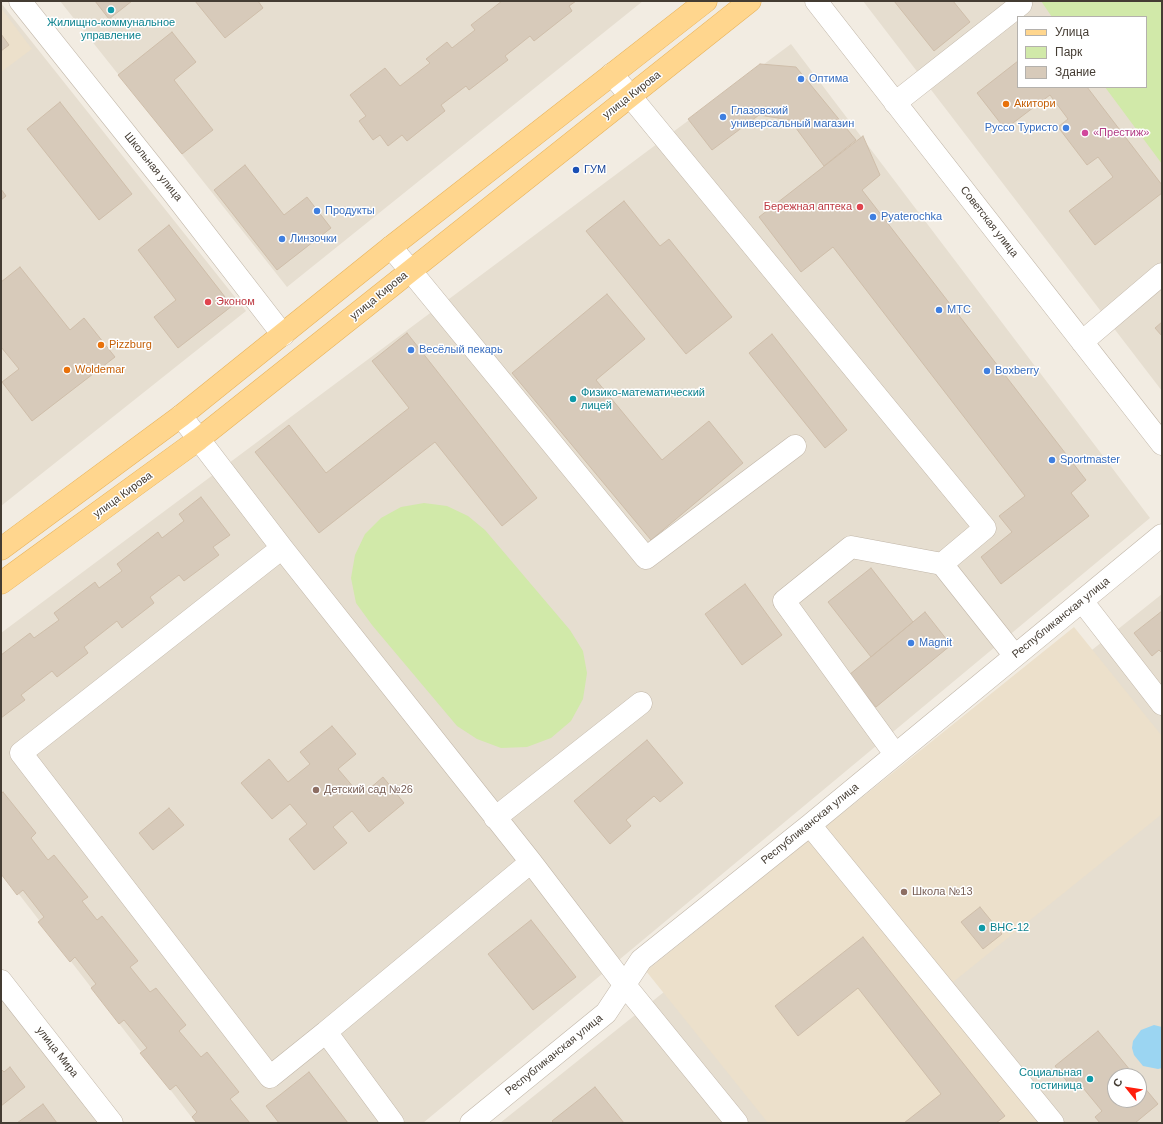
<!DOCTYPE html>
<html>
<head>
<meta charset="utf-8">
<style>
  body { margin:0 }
  #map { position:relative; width:1163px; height:1124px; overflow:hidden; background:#f2ece2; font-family:Helvetica,sans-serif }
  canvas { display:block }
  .frame { position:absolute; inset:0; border:2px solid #443c33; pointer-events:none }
  .legend { position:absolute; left:1017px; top:16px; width:130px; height:72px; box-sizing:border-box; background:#fff; border:1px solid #b4b1ad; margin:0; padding:5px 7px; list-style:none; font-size:12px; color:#443c33 }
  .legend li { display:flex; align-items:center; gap:8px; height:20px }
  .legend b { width:20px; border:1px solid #b4b1ad }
  .north { position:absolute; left:1107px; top:1068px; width:40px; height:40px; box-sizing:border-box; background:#fff; border:1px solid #b4b1ad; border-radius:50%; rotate:300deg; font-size:11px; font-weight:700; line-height:16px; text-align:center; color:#443c33 }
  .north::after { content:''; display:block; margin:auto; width:14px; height:18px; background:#ff1e0c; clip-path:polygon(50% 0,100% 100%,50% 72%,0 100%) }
</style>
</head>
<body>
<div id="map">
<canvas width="1163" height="1124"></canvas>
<div class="frame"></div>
<ul class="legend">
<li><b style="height:5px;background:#ffd68e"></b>Улица</li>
<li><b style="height:11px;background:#d1e9a9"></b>Парк</li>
<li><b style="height:11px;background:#d7caba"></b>Здание</li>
</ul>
<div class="north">С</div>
</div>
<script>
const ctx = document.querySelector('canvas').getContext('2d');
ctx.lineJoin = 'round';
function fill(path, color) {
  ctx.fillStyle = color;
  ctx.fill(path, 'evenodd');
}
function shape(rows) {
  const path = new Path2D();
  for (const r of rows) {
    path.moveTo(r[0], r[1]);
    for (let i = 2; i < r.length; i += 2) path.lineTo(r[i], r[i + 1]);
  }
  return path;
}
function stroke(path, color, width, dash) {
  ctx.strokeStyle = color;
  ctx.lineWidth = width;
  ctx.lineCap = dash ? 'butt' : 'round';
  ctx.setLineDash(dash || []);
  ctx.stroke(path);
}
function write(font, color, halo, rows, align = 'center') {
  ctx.font = font + ' Helvetica,sans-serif';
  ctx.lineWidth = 3;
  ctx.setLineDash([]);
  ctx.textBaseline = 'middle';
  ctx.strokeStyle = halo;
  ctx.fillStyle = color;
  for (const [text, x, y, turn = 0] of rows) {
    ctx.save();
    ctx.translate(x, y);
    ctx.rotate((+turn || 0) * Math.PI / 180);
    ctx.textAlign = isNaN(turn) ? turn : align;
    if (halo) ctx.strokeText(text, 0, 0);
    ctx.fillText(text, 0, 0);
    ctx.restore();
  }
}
const residential = shape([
  [60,1,643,1,287,287],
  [863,1,1162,1,1162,391],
  [1018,17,1146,17,1146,87,1018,87],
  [1,3,246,311,1,506],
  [791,44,1150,518,423,1123,196,1123,1,871,1,633],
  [1162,594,1162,1123,500,1123],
  [1115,1076,1139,1076,1139,1100,1115,1100],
  [1,983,109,1123,1,1123]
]);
const education = shape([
  [1,8,32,49,1,72],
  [1074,627,1162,736,1162,814,937,995,1039,1123,768,1123,646,971]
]);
const green = shape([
  [1041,1,1162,1,1162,164,1105,87,1146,87,1146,17,1052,17],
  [424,503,447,506,468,516,485,530,570,630,583,651,587,673,583,699,571,721,551,738,527,747,501,748,477,739,457,726,372,625,356,603,351,578,355,555,365,534,381,518,401,507]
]);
const water = shape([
  [1154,1025,1162,1027,1162,1068,1158,1069,1143,1066,1134,1055,1132,1048,1133,1041,1141,1030]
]);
const building = shape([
  [95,1,132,1,109,19,95,1],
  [195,1,258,1,263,8,225,38,195,1],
  [502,1,576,1,569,6,572,11,534,41,530,36,505,56,508,60,469,90,466,86,441,105,445,111,407,141,402,135,388,146,380,135,373,140,359,121,366,116,350,95,385,68,400,86,430,63,426,59,447,42,452,48,475,30,471,25,502,1],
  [894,1,953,1,970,22,934,51,894,1],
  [172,32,196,62,174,80,213,130,182,154,118,75,172,32],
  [1,34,9,45,1,51,1,34],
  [1018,61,1018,87,1087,87,1162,185,1162,193,1095,245,1069,211,1113,177,1098,157,1087,165,1058,127,1068,119,1050,95,1005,129,977,93,1018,61],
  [760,64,796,67,856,140,824,166,790,120,759,115,712,150,688,119,760,64],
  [60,102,132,194,99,220,27,129,60,102],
  [863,136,880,175,862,190,1086,480,1071,493,1089,516,1001,584,981,557,1012,532,999,516,1025,496,833,247,801,272,759,217,863,136],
  [245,165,284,215,307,197,331,228,277,270,214,190,245,165],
  [1,189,6,196,1,200,1,189],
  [624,201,660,246,669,239,732,317,686,354,586,231,624,201],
  [169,225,232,306,178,348,154,317,176,300,138,250,169,225],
  [20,267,70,330,84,318,115,357,32,421,2,382,19,369,1,347,1,282,20,267],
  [607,294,645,339,596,380,662,460,709,421,743,463,651,540,512,373,607,294],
  [1162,322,1162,336,1155,328,1162,322],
  [407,333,537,498,502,526,435,442,319,533,255,452,289,425,326,473,409,408,372,361,407,333],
  [772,334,847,430,825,448,749,353,772,334],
  [201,497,230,535,213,547,219,555,184,581,179,575,150,597,154,603,122,628,117,621,84,647,88,653,57,677,52,671,21,695,25,700,1,718,1,655,30,633,34,638,59,620,54,613,95,582,99,588,122,571,117,564,158,532,162,538,184,521,179,514,201,497],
  [871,568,913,622,871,657,828,602,871,568],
  [745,584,782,635,742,665,705,614,745,584],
  [1162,611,1162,653,1159,650,1152,656,1134,633,1162,611],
  [925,612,951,645,876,707,849,675,925,612],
  [332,726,356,754,338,769,361,796,383,777,404,803,369,832,352,811,333,827,347,843,314,870,289,839,307,824,290,804,272,819,241,783,269,759,288,782,310,764,300,752,332,726],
  [647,740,683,783,660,802,654,796,626,820,631,826,610,844,574,801,647,740],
  [3,792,36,833,31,838,48,860,54,855,88,897,82,901,97,920,102,916,138,961,130,967,150,992,156,988,186,1025,179,1031,201,1057,207,1052,239,1092,230,1099,250,1123,197,1123,192,1117,197,1112,176,1085,170,1090,140,1053,147,1048,124,1020,119,1024,91,988,96,984,75,957,70,962,38,922,44,917,23,890,17,895,1,874,1,794,3,792],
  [169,808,184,825,153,850,139,833,169,808],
  [980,907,1002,934,983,949,961,922,980,907],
  [531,920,576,977,533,1010,488,954,531,920],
  [863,937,1005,1116,996,1123,904,1123,941,1094,858,988,798,1036,775,1006,863,937],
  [1098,1031,1135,1076,1115,1076,1115,1100,1139,1100,1139,1081,1158,1104,1135,1123,1100,1123,1095,1117,1102,1111,1079,1083,1072,1088,1055,1066,1098,1031],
  [10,1067,25,1087,1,1106,1,1069,4,1072,10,1067],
  [309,1072,348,1123,279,1123,266,1106,309,1072],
  [595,1087,624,1123,554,1123,552,1121,595,1087],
  [43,1104,57,1123,17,1123,43,1104]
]);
const minor = shape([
  [20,1,174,194,283,335],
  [816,1,1162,444],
  [612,74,985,528,942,564],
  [895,103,1021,4,1019,1],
  [391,247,646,558,795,446],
  [1082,342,1162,274],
  [181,416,282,548,531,862,624,984,737,1123],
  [282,548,21,753,270,1077,326,1032],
  [1082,601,1162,704],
  [895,754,784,601,851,547,942,564,1015,656],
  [495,818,641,703],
  [810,825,1053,1123],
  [1,981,112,1123],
  [393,1123,326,1032,531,862],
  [471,1123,606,1013,641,960,810,825,1162,535]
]);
const major = shape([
  [1,549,181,416,391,247,706,1],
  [1,583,199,439,750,1]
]);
const markers = [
  [111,10,4,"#0f9aa8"],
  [801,79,4,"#3f7fe0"],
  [1006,104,4,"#e8710a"],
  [723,117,4,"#3f7fe0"],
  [1066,128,4,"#3f7fe0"],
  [1085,133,4,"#d1479c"],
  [576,170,4,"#1a4fb4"],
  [860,207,4,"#e0444e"],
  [317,211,4,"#3f7fe0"],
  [873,217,4,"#3f7fe0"],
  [282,239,4,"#3f7fe0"],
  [208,302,4,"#e0444e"],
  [939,310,4,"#3f7fe0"],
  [101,345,4,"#e8710a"],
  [411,350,4,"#3f7fe0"],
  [67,370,4,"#e8710a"],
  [987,371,4,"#3f7fe0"],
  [573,399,4,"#0f9aa8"],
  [1052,460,4,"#3f7fe0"],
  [911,643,4,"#3f7fe0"],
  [316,790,4,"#8d6e63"],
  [904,892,4,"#8d6e63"],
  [982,928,4,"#0f9aa8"],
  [1090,1079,4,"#0f9aa8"]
];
const cultureNames = [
  ["Жилищно-коммунальное",111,23,"center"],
  ["управление",111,36,"center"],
  ["Физико-математический",581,393],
  ["лицей",581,406],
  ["ВНС-12",990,928],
  ["Социальная",1082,1073,"right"],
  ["гостиница",1082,1086,"right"]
];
const shopNames = [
  ["Оптима",809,79],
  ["Глазовский",731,111],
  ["универсальный магазин",731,124],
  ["Руссо Туристо",1058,128,"right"],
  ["Продукты",325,211],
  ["Pyaterochka",881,217],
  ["Линзочки",290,239],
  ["МТС",947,310],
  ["Весёлый пекарь",419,350],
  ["Boxberry",995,371],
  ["Sportmaster",1060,460],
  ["Magnit",919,643]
];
const streetNames = [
  ["улица Кирова",632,95,-38],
  ["Школьная улица",153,167,51],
  ["Советская улица",989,222,52],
  ["улица Кирова",379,296,-39],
  ["улица Кирова",123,495,-36],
  ["Республиканская улица",1061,618,-39],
  ["Республиканская улица",810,824,-39],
  ["улица Мира",57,1052,52],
  ["Республиканская улица",554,1055,-39]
];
const foodNames = [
  ["Акитори",1014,104],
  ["Pizzburg",109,345],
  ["Woldemar",75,370]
];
const hotelNames = [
  ["«Престиж»",1093,133]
];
const transitNames = [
  ["ГУМ",584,170]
];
const healthNames = [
  ["Бережная аптека",852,207],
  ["Эконом",216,302,"left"]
];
const educationNames = [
  ["Детский сад №26",324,790],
  ["Школа №13",912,892]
];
fill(residential, '#e6ded0');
fill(education, '#ece0cb');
fill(green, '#d1e9a9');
fill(water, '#9bd5f2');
fill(building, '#d7caba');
stroke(building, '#cfbeaa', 1);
stroke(minor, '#c1b6a8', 23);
stroke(major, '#e8b35b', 23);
stroke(minor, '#fff', 22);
stroke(major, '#ffd68e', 22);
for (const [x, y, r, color] of markers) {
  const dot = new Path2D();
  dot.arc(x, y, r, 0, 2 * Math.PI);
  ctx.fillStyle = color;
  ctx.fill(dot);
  stroke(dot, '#fff', 1.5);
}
write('11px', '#0d838f', '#fff', cultureNames, 'left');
write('11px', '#366cbe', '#fff', shopNames, 'left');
write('11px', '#443c33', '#fff', streetNames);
write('11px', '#c56008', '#fff', foodNames, 'left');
write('11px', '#b23c85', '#fff', hotelNames, 'left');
write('11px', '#164399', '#fff', transitNames, 'left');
write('11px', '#be3a42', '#fff', healthNames, 'right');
write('11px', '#785e54', '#fff', educationNames, 'left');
</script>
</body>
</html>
